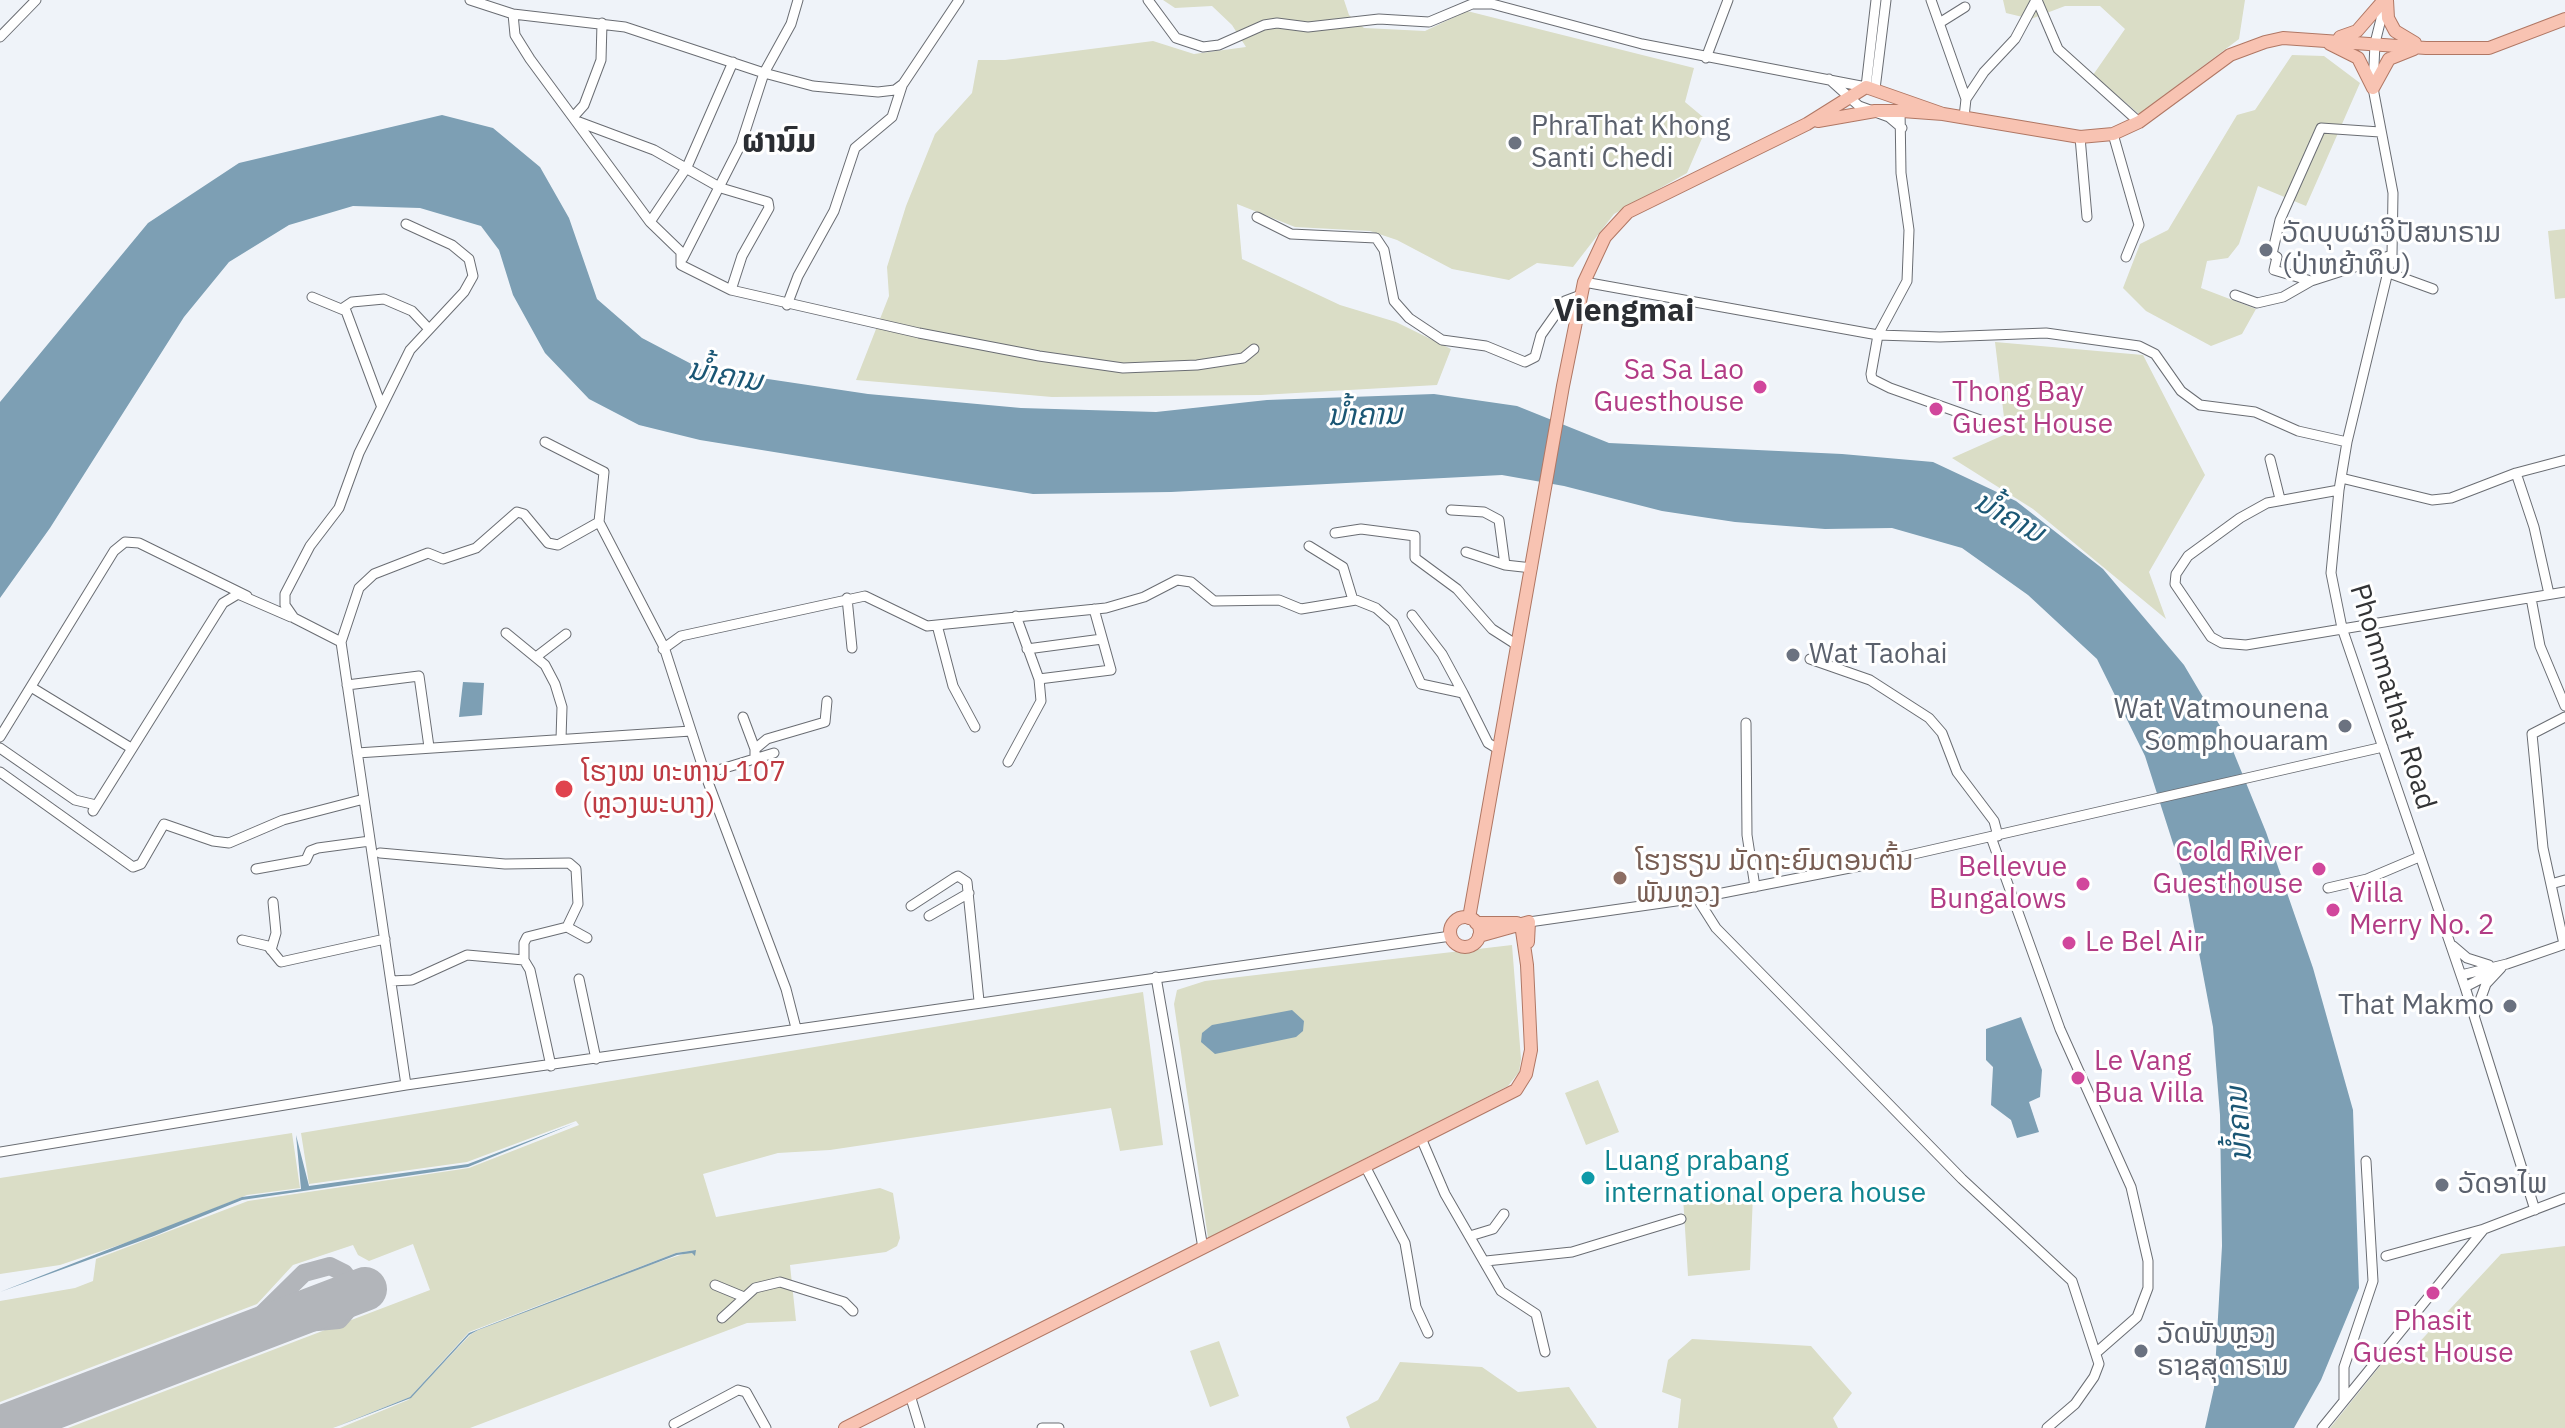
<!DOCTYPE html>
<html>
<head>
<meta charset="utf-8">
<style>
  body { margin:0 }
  canvas { display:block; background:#eff3f9 }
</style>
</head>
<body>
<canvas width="2565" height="1428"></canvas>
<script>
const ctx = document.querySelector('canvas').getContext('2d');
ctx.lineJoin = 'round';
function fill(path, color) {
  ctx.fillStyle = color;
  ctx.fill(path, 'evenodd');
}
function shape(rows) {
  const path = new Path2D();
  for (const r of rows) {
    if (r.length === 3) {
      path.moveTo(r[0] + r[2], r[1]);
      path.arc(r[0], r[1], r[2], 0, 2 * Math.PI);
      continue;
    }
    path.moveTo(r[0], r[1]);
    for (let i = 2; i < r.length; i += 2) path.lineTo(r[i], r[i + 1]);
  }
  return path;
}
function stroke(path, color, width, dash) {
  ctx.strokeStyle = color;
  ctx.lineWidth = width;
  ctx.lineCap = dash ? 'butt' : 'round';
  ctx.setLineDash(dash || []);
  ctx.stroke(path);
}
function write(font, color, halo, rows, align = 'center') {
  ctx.font = font + ' "IBM Plex Sans","Noto Sans Lao",sans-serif';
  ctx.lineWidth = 6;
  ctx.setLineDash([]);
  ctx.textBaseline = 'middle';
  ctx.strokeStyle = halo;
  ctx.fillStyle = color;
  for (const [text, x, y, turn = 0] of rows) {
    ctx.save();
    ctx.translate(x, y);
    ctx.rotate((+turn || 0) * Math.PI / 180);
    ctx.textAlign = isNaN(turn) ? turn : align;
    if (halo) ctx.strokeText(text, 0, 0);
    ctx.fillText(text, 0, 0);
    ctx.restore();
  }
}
const green = shape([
  [1163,0,1344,0,1349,15,1364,28,1425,31,1467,11,1694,68,1685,102,1709,122,1687,173,1614,214,1573,267,1537,263,1509,280,1452,269,1397,240,1370,231,1295,227,1237,204,1242,259,1340,305,1396,322,1451,349,1437,385,1261,395,1052,397,856,380,889,296,887,267,906,206,935,134,972,93,978,60,1005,60,1153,41,1194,54,1246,47,1232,25,1212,6,1175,8],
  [2003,0,2245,0,2239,39,2139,114,2093,75,2125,29,2100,6,2065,6,2031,19,2006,13],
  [2292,55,2324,56,2360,83,2306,206,2258,186,2239,244,2228,258,2207,261,2201,288,2256,309,2242,334,2211,346,2146,311,2123,288,2140,244,2168,230,2237,115,2255,110],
  [2565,229,2565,298,2555,299,2548,231],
  [1995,342,2143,355,2205,475,2149,572,2166,619,2033,509,1952,458,2006,434],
  [1512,945,1521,1059,1519,1072,1508,1086,1208,1238,1174,1004,1177,990,1205,981],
  [1143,992,1163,1145,1120,1151,1111,1108,830,1150,778,1153,703,1174,716,1217,880,1188,893,1193,900,1238,897,1246,886,1252,790,1265,796,1321,747,1323,470,1428,340,1428,408,1400,470,1335,478,1330,628,1272,696,1250,676,1253,469,1332,410,1397,333,1428,68,1428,430,1290,413,1244,369,1261,358,1255,353,1245,293,1265,257,1304,0,1402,0,1301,75,1288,93,1281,96,1259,248,1201,469,1168,579,1125,576,1121,467,1162,309,1184,301,1133],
  [1598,1080,1619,1132,1586,1145,1565,1093],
  [292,1133,300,1188,247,1195,152,1234,60,1265,0,1274,0,1178],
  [1753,1194,1750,1270,1688,1276,1683,1197],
  [2565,1246,2565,1428,2330,1428,2388,1356,2400,1363,2501,1254],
  [1692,1339,1811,1346,1852,1393,1833,1418,1838,1428,1678,1428,1681,1399,1662,1392,1668,1360],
  [1219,1341,1239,1396,1210,1407,1190,1351],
  [1400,1362,1482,1367,1518,1392,1569,1387,1597,1428,1350,1428,1346,1417,1378,1400]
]);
const water = shape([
  [442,115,493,128,540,167,569,218,597,299,642,338,701,369,868,394,1021,408,1156,412,1267,400,1434,394,1517,406,1609,443,1842,454,1933,462,2016,501,2103,569,2184,665,2229,741,2266,832,2313,968,2353,1110,2359,1288,2321,1380,2294,1428,2205,1428,2214,1388,2222,1246,2220,1115,2213,1027,2186,884,2145,756,2097,659,2028,595,1962,548,1892,528,1825,529,1735,522,1662,511,1564,486,1502,475,1171,492,1033,494,700,440,639,425,589,399,545,353,513,295,499,250,481,226,420,208,353,206,289,225,229,262,184,317,50,528,0,598,0,402,148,223,239,163],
  [463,682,484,683,482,715,459,717],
  [1292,1010,1304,1021,1303,1031,1296,1037,1215,1054,1201,1042,1202,1033,1212,1025],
  [2021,1017,2042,1070,2040,1097,2029,1102,2039,1132,2017,1138,2011,1120,1991,1105,1993,1067,1986,1060,1986,1029],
  [575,1123,468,1167,242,1200,154,1236,0,1292,242,1197,301,1189,296,1135,309,1186,468,1164],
  [696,1250,695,1256,692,1253,677,1255,478,1330,469,1335,411,1398,333,1428,410,1397,469,1333,676,1253]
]);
const taxiway = shape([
  [225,1342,245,1331,304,1273,330,1266,344,1273,351,1282,352,1305,339,1320,264,1327]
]);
const runway = shape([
  [0,1428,365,1289]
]);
const minor = shape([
  [470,0,513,14,625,27,764,73,813,86,878,92,895,90,903,84,959,0],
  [1148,0,1176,38,1203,47,1219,45,1264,25,1277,23,1308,27,1379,19,1429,22,1472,4,1492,4,1642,44,1866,87,1876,0],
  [1931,0,1966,99,1964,117],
  [2037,0,2058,49,2139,122],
  [2385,3,2375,43,2373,88,2393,193,2392,255,2347,442,2339,490,2331,573,2342,628,2465,987,2535,1210],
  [513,14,515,35,530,59,650,222,681,252,681,265,731,290,919,333,1039,356,1123,368,1197,365,1243,358,1254,349],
  [1941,22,1965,7],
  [0,37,36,0],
  [1706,58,1728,0],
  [1829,79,1859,106,1889,117,1902,128],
  [1875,89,1886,0],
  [1966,99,1984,72,2015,39,2036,0],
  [1900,109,1901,173,1909,230,1907,281,1878,335,1871,374,1872,379,1890,388,1983,421],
  [575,115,584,105,601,60,602,23],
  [579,122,654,150,721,188,768,202,769,208,742,256,731,290],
  [2380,132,2321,128,2280,220,2272,254,2277,257,2274,270,2311,281,2392,255],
  [2113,134,2139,225,2126,257],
  [2080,137,2087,217],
  [1257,217,1291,234,1376,238,1384,250,1394,301,1409,318,1442,340,1486,346,1525,362,1535,357,1541,335,1565,301,1581,295],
  [650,222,687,167,733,62],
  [683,258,741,144,764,73,791,24,798,0],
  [2389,273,2433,289],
  [1584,282,1878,335,1940,337,2046,333,2139,346,2155,354,2181,391,2200,405,2255,412,2298,431,2347,442],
  [2235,295,2257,303,2283,297,2311,281],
  [312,297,346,311,381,405],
  [787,305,798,276,834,211,855,148,892,117,902,86],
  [343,308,352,302,384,299,412,311,428,328],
  [2270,459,2280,499],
  [2516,473,2565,460],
  [2341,478,2432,500,2451,498,2516,473,2534,527,2549,594],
  [2339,490,2267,503,2240,518,2188,556,2176,574,2175,584,2211,637,2222,643,2246,645,2565,592],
  [1451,510,1484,512,1499,520,1505,565],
  [599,522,664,647,705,774,786,989,796,1028],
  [1335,533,1361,529,1415,536,1415,558,1457,589,1492,629,1517,645],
  [1309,546,1343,567,1353,600],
  [1466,552,1505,565,1532,568],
  [847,598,852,648],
  [2531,598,2540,646,2565,706],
  [1412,615,1442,654,1463,693],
  [937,625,953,686,975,727],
  [506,633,545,665,555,684,562,707,561,739],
  [341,642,294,618,285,605,285,594,310,546,339,508,359,453,410,350,464,292,473,276,469,259,452,245,406,224],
  [663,649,681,636,865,596,927,626,1106,608,1144,597,1177,580,1191,582,1214,601,1279,600,1301,609,1356,600,1376,608,1393,623,1421,684,1463,693,1488,743,1498,749],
  [1027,649,1102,639],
  [536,657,566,634],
  [1810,659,1870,680,1929,718,1942,733,1957,772,1994,821,1998,836],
  [1039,679,1111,670,1094,609],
  [347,685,419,676,429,747],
  [31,687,131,748],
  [743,717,755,749],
  [1746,723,1747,835,1755,887],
  [0,737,114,551,125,542,139,543,247,596],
  [0,748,75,800,96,805],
  [357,753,691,731],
  [755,759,755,749,767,739,825,722,827,701],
  [1008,762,1041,701,1039,679,1016,616],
  [0,772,133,867,141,864,164,824,213,841,229,843,283,820,364,799],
  [705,774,774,753],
  [93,811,223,603,238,594,291,617],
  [1991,837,2060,1029,2131,1187,2148,1261,2148,1288,2137,1317,2097,1352],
  [380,853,505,864,569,863,576,869,578,904,567,927,527,937,524,943,524,960,530,970,551,1066],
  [256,869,306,860,310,851,318,848,370,841],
  [2551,884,2565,880],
  [2328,888,2367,879,2419,857],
  [1697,898,1716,928,1836,1050,1962,1179,2072,1281,2099,1364,2094,1377,2075,1404,2047,1428],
  [911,906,954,878,958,876,967,882,979,1001],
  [929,916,969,893],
  [1529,922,1697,898,1870,864,2383,747],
  [567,927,587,938],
  [242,940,268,946,281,962,385,939],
  [2564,944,2543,848,2532,734,2565,717],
  [2453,946,2467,958,2489,965],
  [271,950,276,933,273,902],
  [2461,975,2507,964,2565,944],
  [1156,977,1203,1248],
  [579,979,596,1059],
  [391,981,412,980,467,955,524,960],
  [2465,987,2490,974],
  [2475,1014,2486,984,2501,968],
  [406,1085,341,642,359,588,374,574,428,553,443,559,476,548,517,512,524,514,548,543,558,545,599,522,604,472,545,442],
  [1421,1138,1445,1194,1501,1291,1536,1314,1545,1352],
  [0,1152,406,1085,1451,936],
  [1365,1166,1405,1243,1416,1307,1428,1333],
  [1470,1236,1493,1229,1504,1214],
  [2386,1256,2484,1229],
  [1486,1261,1572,1252,1681,1219],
  [715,1285,744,1297],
  [722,1318,755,1288,780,1282,844,1302,853,1311],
  [910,1395,920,1428],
  [2344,1399,2344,1367,2373,1281,2366,1161],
  [674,1424,738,1390,746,1392,766,1428],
  [1042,1428,1059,1428],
  [2322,1428,2484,1229,2565,1198]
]);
const major = shape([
  [2387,0,2388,18,2395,31,2415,43],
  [2340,37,2357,31,2384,0],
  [2330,44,2358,58,2373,88],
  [2373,88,2389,59,2414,49],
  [1818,121,1875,111,1902,111,1943,114,2080,137,2113,134,2139,122,2230,55,2265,42,2283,38,2426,48,2489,48,2565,19],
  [1465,932,15],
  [1469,918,1563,386,1584,282,1605,237,1628,212,1807,124,1866,87,1943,114],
  [1476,923,1517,923],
  [1479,936,1529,922,1528,942],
  [845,1428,1516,1090,1526,1074,1531,1050,1527,965,1521,924]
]);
const markers = [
  [1515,143,8,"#6b7280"],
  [2266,250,8,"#6b7280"],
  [1760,387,8,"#d1479c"],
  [1936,409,8,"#d1479c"],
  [1793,655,8,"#6b7280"],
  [2345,726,8,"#6b7280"],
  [564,789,10,"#e0444e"],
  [2319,869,8,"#d1479c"],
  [1620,878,8,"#8d6e63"],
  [2083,884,8,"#d1479c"],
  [2333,910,8,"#d1479c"],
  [2069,943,8,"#d1479c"],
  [2510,1006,8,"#6b7280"],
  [2078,1078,8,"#d1479c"],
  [1588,1178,8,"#0f9aa8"],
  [2442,1185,8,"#6b7280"],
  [2433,1293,8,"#d1479c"],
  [2141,1351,8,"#6b7280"]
];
const worshipNames = [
  ["PhraThat Khong",1531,127],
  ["Santi Chedi",1531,159],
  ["ວັດບຸບຜາວິປັສນາຣາມ",2282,234],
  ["(ປ່າຫຍ້າທຶບ)",2282,266],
  ["Wat Taohai",1809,655],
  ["Wat Vatmounena",2329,710,"right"],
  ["Somphouaram",2329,742,"right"],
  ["That Makmo",2494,1006,"right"],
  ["ວັດອາໄພ",2458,1185],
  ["ວັດພັນຫຼວງ",2157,1335],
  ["ຣາຊສຸດາຣາມ",2157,1367]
];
const hotelNames = [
  ["Sa Sa Lao",1744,371,"right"],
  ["Guesthouse",1744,403,"right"],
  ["Thong Bay",1952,393],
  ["Guest House",1952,425],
  ["Cold River",2303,853,"right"],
  ["Guesthouse",2303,885,"right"],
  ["Bellevue",2067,868,"right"],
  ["Bungalows",2067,900,"right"],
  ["Villa",2349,894],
  ["Merry No. 2",2349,926],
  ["Le Bel Air",2085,943],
  ["Le Vang",2094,1062],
  ["Bua Villa",2094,1094],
  ["Phasit",2433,1322,"center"],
  ["Guest House",2433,1354,"center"]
];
const streetNames = [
  ["Phommathat Road",2392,697,73]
];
const healthNames = [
  ["ໂຮງໝ ທະຫານ 107",582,773],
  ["(ຫຼວງພະບາງ)",582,805]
];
const educationNames = [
  ["ໂຮງຮຽນ ມັດຖະຍົມຕອນຕົ້ນ",1636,862],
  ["ພັນຫຼວງ",1636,894]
];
const cultureNames = [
  ["Luang prabang",1604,1162],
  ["international opera house",1604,1194]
];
const waterNames = [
  ["ນ້ຳຄານ",725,376,10],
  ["ນ້ຳຄານ",1365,416,-1],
  ["ນ້ຳຄານ",2009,518,29],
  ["ນ້ຳຄານ",2240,1124,-94]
];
const quarterNames = [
  ["ຜານົມ",779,143],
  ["Viengmai",1624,312]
];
fill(green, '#daddc6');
fill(water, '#7d9fb4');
stroke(taxiway, '#b2b5ba', 18);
stroke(runway, '#b2b5ba', 44);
stroke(minor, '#6a6d73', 11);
stroke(major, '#b07764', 14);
stroke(minor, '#fff', 9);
stroke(major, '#f8c3b2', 12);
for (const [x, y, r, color] of markers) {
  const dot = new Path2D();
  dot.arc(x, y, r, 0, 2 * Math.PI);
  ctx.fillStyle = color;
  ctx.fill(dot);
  stroke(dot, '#fff', 3);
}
write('28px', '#5b616d', '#fff', worshipNames, 'left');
write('28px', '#b23c85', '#fff', hotelNames, 'left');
write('28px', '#323335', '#fff', streetNames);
write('28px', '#be3a42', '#fff', healthNames, 'left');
write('28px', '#785e54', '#fff', educationNames, 'left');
write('28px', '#0d838f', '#fff', cultureNames, 'left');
write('italic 30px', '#1a5674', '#fff', waterNames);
write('bold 32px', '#2b2e33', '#fff', quarterNames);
</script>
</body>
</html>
